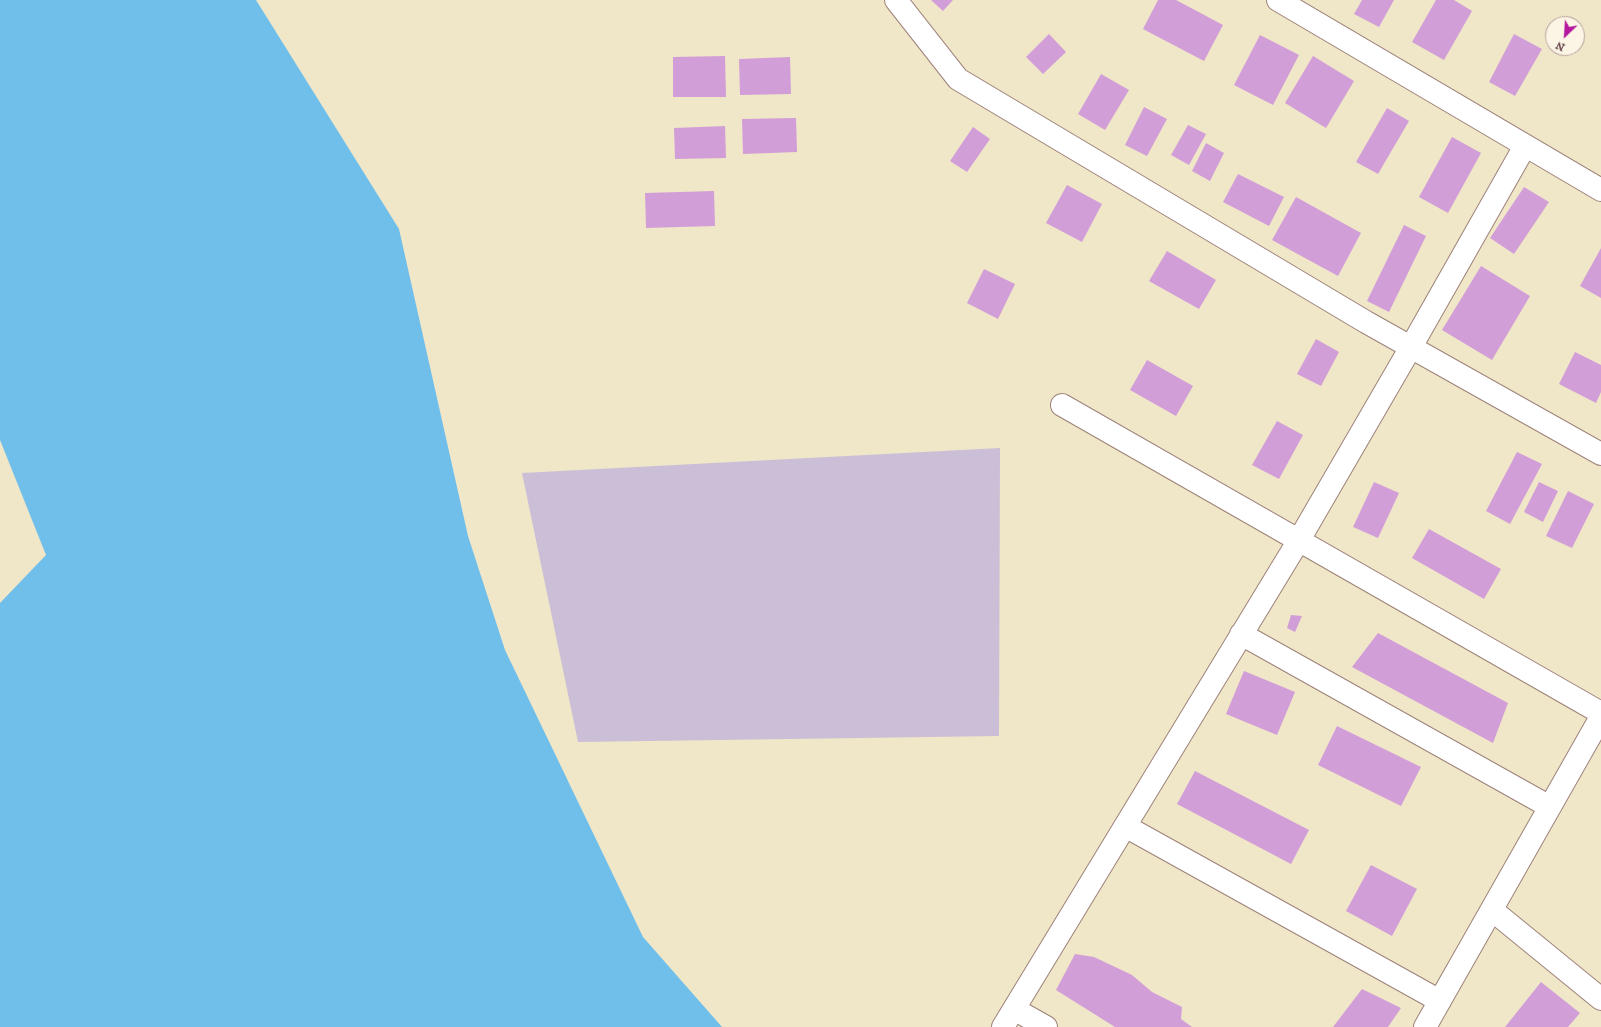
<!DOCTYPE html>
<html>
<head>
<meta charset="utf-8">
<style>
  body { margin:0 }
  #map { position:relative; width:1601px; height:1027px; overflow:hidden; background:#f0e6c8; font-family:"IM FELL French Canon",serif }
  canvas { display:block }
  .north { position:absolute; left:1545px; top:16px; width:40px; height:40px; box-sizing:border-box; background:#fcf5e5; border:1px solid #b59f9b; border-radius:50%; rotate:205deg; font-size:11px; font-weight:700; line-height:16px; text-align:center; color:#4a1f2b }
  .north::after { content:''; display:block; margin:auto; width:14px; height:18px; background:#b5179e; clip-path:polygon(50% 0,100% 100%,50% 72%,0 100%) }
</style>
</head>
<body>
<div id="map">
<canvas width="1601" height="1027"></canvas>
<div class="north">N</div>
</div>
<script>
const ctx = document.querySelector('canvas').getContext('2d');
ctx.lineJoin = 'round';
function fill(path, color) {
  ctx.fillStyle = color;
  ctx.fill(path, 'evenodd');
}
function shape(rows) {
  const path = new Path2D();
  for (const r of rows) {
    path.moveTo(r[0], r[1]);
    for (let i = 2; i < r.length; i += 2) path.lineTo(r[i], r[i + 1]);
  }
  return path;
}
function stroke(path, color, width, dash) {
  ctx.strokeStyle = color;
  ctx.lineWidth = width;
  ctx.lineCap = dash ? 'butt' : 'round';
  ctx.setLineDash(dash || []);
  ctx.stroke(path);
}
const industrial = shape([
  [1000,448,999,736,578,742,522,473]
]);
const water = shape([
  [0,0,256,0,399,229,468,536,505,650,643,937,722,1027,0,1027,0,603,46,555,0,440]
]);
const building = shape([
  [931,0,953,0,943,11],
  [1158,0,1176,0,1223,25,1204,61,1143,29],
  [1362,0,1394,0,1379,27,1354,14],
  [1436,0,1454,0,1472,11,1444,60,1412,42],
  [1049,34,1066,52,1043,74,1026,57],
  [1514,34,1542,49,1515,96,1489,82],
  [1260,35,1299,55,1273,105,1234,85],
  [725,56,726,97,673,97,673,57],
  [1313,56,1354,81,1326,128,1285,103],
  [790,57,791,94,740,95,739,59],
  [1101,74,1129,90,1105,130,1078,114],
  [1144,107,1167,119,1147,156,1125,145],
  [1387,108,1409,121,1378,174,1356,162],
  [796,118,797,152,743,154,742,119],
  [1188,125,1206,134,1189,165,1171,155],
  [725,126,726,158,675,159,674,128],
  [973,127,990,139,967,172,950,161],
  [1452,137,1481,153,1448,213,1419,197],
  [1206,143,1224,153,1210,181,1192,171],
  [1238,174,1284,197,1269,226,1223,202],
  [1067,185,1102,204,1082,242,1046,223],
  [1524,187,1549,202,1514,254,1490,238],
  [714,191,715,226,646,228,645,193],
  [1296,197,1361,233,1338,276,1272,240],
  [1404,225,1426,236,1389,312,1367,301],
  [1601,248,1601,298,1580,286],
  [1167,251,1216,280,1199,309,1149,281],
  [1481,266,1530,296,1492,360,1442,330],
  [984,269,1015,284,998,319,967,303],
  [1316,339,1339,352,1321,386,1297,374],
  [1575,352,1601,365,1601,392,1596,403,1559,384],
  [1147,360,1193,386,1176,416,1130,390],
  [1277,421,1303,435,1279,479,1252,465],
  [1517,452,1542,464,1510,524,1486,511],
  [1374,482,1399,493,1378,538,1353,527],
  [1539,482,1558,491,1543,522,1524,512],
  [1568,491,1594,504,1572,548,1546,536],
  [1429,529,1501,569,1484,599,1412,558],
  [1291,615,1302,616,1295,632,1287,628],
  [1378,633,1508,703,1493,743,1352,667],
  [1244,671,1295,692,1277,735,1226,714],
  [1337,726,1421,767,1401,806,1318,765],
  [1195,771,1309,830,1291,864,1177,804],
  [1371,865,1417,889,1392,936,1346,911],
  [1075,954,1094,957,1132,975,1152,992,1182,1007,1181,1019,1192,1027,1115,1027,1056,990],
  [1541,982,1580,1013,1568,1027,1505,1027],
  [1362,989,1401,1008,1388,1027,1333,1027]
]);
const minor = shape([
  [896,0,958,79,1366,322,1601,454],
  [1062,405,1601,713],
  [1241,634,1550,807],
  [1125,826,1440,1001],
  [1492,910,1601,999],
  [1014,1009,1046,1027],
  [1003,1027,1299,540,1411,347,1525,146],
  [1425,1027,1601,717]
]);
const tertiary = shape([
  [1278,0,1601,190]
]);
fill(industrial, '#cabfd7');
fill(water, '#70bfeb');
fill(building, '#d29ed8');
stroke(minor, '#9d827a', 24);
stroke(tertiary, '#9d827a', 24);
stroke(minor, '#fff', 22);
stroke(tertiary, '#fff', 22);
</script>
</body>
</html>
